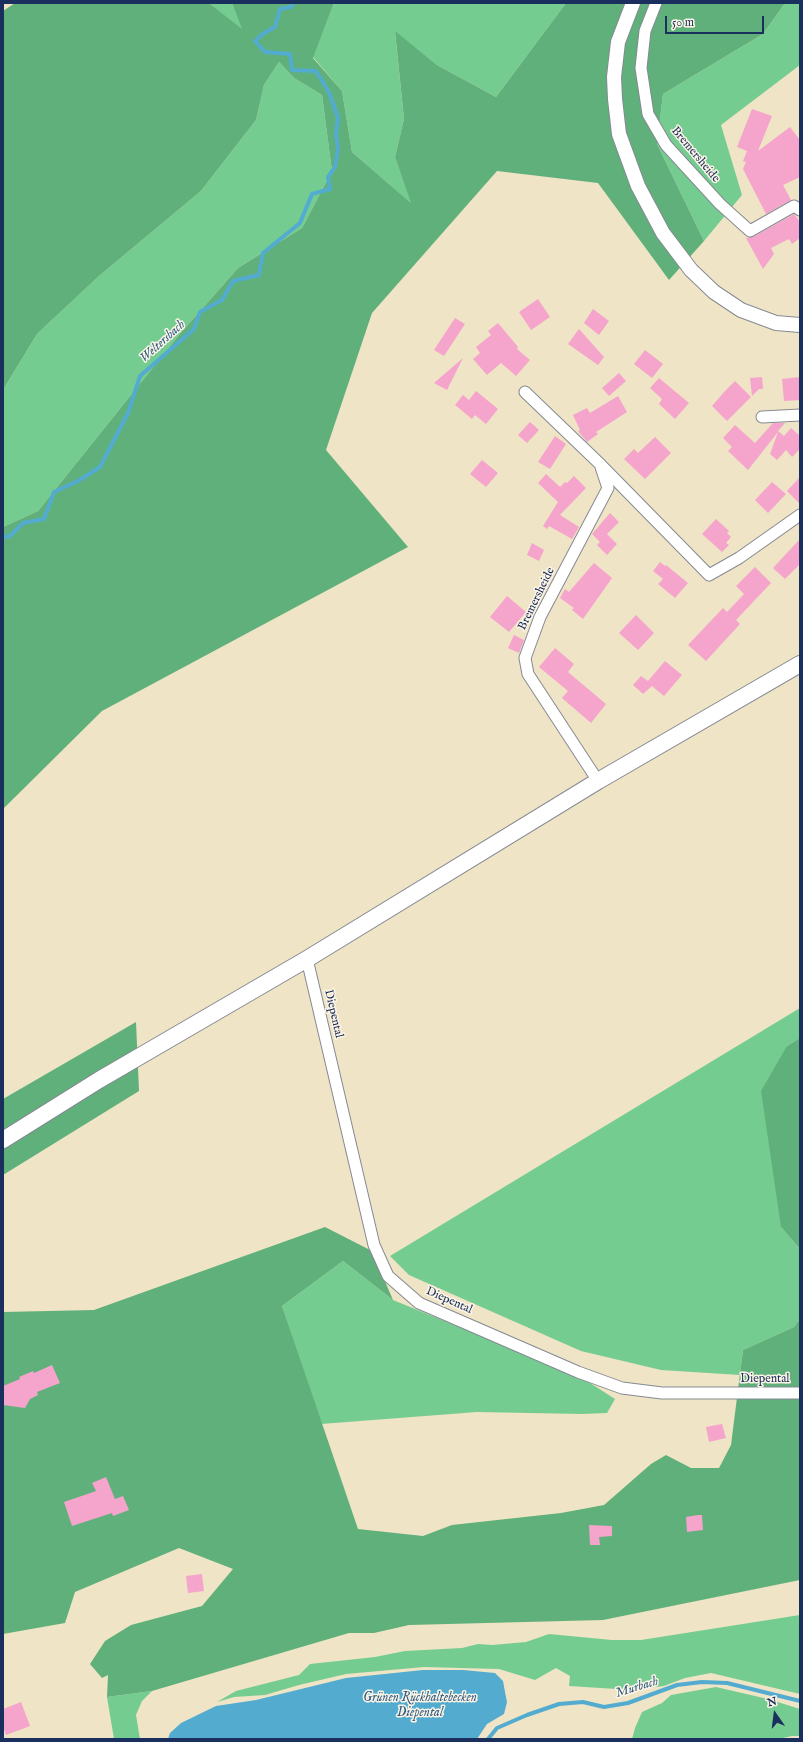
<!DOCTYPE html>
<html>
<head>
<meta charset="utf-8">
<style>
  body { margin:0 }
  #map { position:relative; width:803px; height:1742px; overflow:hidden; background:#efe4c5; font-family:"IM FELL English",serif }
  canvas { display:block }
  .frame { position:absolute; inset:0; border:4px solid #1b2f5e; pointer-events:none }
  .north { position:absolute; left:755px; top:1694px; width:40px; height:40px; -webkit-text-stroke:3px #fcf5e5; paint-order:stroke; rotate:346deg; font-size:11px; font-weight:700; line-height:16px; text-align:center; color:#1b2f5e }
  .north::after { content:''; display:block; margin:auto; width:14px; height:18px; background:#1b2f5e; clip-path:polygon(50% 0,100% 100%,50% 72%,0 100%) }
  .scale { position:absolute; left:665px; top:16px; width:99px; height:18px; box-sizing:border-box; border:2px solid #1b2f5e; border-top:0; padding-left:5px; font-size:12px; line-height:14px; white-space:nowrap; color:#1b2f5e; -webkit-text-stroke:3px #fcf5e5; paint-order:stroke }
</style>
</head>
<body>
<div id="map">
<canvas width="803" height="1742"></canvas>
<div class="frame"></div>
<div class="north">N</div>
<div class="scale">50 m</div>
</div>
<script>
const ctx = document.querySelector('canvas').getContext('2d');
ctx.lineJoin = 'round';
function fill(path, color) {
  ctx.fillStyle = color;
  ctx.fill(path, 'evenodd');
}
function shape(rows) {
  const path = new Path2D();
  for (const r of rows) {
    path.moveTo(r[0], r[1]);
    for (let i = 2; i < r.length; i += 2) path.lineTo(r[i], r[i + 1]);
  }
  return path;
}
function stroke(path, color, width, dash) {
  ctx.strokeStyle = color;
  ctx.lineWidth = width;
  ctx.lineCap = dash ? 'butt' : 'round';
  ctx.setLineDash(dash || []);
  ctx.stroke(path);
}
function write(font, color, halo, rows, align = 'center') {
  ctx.font = font + ' "IM FELL English",serif';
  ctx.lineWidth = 3;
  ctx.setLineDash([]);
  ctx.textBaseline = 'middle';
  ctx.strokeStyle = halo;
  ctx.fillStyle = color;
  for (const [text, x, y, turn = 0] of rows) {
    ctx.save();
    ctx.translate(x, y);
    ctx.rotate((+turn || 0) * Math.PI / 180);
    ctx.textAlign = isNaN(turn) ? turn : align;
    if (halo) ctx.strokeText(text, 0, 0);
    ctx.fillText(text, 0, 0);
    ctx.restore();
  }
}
const green = shape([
  [209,3,232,3,243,30,242,30],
  [334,3,566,3,496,97,437,65,395,32,404,119,395,157,412,204,352,152,342,91,313,57],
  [785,3,800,3,800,65,721,125,742,195,704,241,657,144,663,94,763,34],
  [279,62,294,78,322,95,332,171,302,228,238,268,179,335,38,511,3,527,3,390,37,334,99,276,201,191,256,120,264,85],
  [800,1008,800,1038,787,1046,781,1227,800,1249,800,1319,794,1327,743,1350,740,1375,661,1370,581,1351,409,1275,390,1256],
  [343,1261,393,1300,579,1376,615,1399,607,1413,582,1414,477,1412,321,1424,282,1306],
  [800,1615,800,1694,711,1673,685,1678,664,1686,632,1690,569,1686,570,1676,556,1668,535,1680,499,1669,424,1667,346,1674,299,1685,265,1695,234,1697,217,1702,236,1691,299,1675,310,1664,375,1657,405,1651,462,1648,478,1644,492,1645,526,1642,549,1634,612,1640,641,1640],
  [716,1687,768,1699,800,1709,800,1736,792,1736,778,1739,632,1739,635,1728,642,1712,662,1703,671,1695],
  [152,1691,142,1701,136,1715,140,1739,114,1739,107,1697]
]);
const forest = shape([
  [15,3,209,3,242,29,232,3,334,3,313,58,342,91,352,152,411,203,395,157,404,119,395,31,437,65,496,97,566,3,785,3,763,34,663,94,657,144,704,241,669,280,598,183,497,171,372,313,326,450,408,547,102,711,3,809,3,527,38,511,179,335,238,268,302,228,332,171,322,95,294,78,279,62,264,85,256,120,201,191,99,276,37,334,3,390,3,11],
  [136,1022,139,1091,3,1175,3,1099],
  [800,1038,800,1249,781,1227,761,1091,787,1046],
  [325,1227,372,1251,393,1300,343,1261,282,1306,358,1529,423,1536,452,1525,561,1513,604,1505,651,1464,666,1455,691,1468,719,1468,731,1445,743,1350,794,1327,800,1319,800,1580,603,1620,409,1625,374,1633,349,1633,152,1691,107,1697,108,1675,102,1678,90,1664,105,1641,131,1625,202,1606,233,1569,179,1548,75,1592,65,1623,3,1634,3,1312,94,1310]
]);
const water = shape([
  [423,1670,463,1670,495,1673,503,1681,505,1692,507,1702,504,1714,487,1724,477,1739,168,1739,170,1733,181,1723,216,1706,256,1700,346,1678]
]);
const stream = shape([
  [3,537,10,536,23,523,44,519,54,492,78,481,100,467,128,413,140,376,194,329,200,312,222,300,233,281,259,275,263,253,300,223,312,194,330,189,328,177,335,167,338,149,336,134,338,118,329,92,316,71,292,70,290,54,265,52,255,41,264,33,275,27,280,9,291,7,293,3],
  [488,1739,497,1728,527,1715,559,1704,583,1702,604,1707,628,1703,677,1685,702,1682,727,1683,800,1701]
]);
const building = shape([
  [752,109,772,116,758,151,790,127,800,140,800,177,783,185,791,200,766,214,743,169,746,162,743,161,747,151,737,147],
  [794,214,800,222,800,238,792,244,789,239,771,248,774,254,763,269,746,238,753,237],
  [538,299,550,317,531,330,519,312],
  [593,309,609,321,599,335,584,323],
  [455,318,465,324,444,356,434,350],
  [498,323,518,347,517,349,530,360,516,376,501,363,487,375,473,359,480,353,476,347,491,335,488,331],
  [579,329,604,357,598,365,568,344],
  [645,350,663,364,652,378,634,364],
  [463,358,447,390,434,383],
  [619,373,626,381,609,396,602,388],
  [762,377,763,389,759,389,752,396,750,378],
  [800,377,800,400,784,401,782,379],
  [659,378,689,403,675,419,659,404,662,399,650,388],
  [735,381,751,397,727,421,712,406,725,391],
  [476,391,498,409,486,424,475,415,472,419,455,405,463,395,469,400],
  [618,396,627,412,596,432,598,434,587,442,578,431,580,430,573,415,587,408,590,413],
  [530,422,539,430,527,443,518,435],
  [773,423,785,423,778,431,784,436,791,428,800,436,800,449,792,457,786,450,777,460,770,454,778,432,748,470,728,451,732,447,723,438,735,425,755,443],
  [555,436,566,444,550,469,538,462],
  [655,437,671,453,645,479,624,459,634,449,638,453],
  [482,460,498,473,486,487,470,474],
  [546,474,560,487,565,482,567,483,574,476,586,488,560,515,579,527,572,539,549,526,547,529,543,526,558,502,538,483],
  [800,477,800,504,787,491],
  [772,482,786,494,768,513,755,500],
  [610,513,619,522,607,534,617,544,607,555,597,545,600,542,592,534],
  [716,519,729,531,727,533,731,537,726,543,729,545,722,552,702,534],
  [800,539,800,564,785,579,773,568],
  [532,543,544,550,539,561,527,555],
  [660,562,665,566,666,565,688,583,675,598,658,584,663,579,653,571],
  [594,563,612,578,583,619,572,610,574,608,560,598,565,589,569,592],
  [755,567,771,583,736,620,740,624,706,661,688,645,723,608,727,612,744,594,736,586],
  [507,596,526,612,509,632,490,617],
  [636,615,654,633,638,650,619,633],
  [514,635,524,640,519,653,508,648],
  [555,648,574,664,568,672,606,704,591,723,562,698,568,691,539,667],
  [665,661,682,675,664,696,652,686,643,694,633,685,641,676,648,681],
  [52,1365,60,1383,37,1392,38,1395,30,1399,25,1408,3,1405,3,1386,20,1379,19,1377,33,1371,34,1373],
  [722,1424,726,1438,709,1442,706,1427],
  [106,1477,115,1499,123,1496,129,1510,113,1516,112,1513,72,1526,64,1502,96,1491,92,1483],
  [698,1515,702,1515,703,1530,687,1532,686,1517],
  [589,1525,612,1526,612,1536,599,1537,600,1545,590,1545],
  [202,1574,204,1591,188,1593,186,1576],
  [21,1702,30,1726,6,1735,3,1726,3,1709]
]);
const minor = shape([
  [656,3,645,31,641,68,648,114,666,145,720,204,750,231,794,206,800,210],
  [525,392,601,465,709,575,739,558,800,515],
  [762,417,800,415],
  [598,781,528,674,525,658,540,617,608,488,601,467],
  [307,959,374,1245,388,1276,419,1303,578,1372,622,1388,662,1393,800,1393]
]);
const tertiary = shape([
  [633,3,618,42,614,77,615,99,619,134,638,186,663,233,691,270,714,292,741,310,776,323,800,325]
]);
const secondary = shape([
  [3,1140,99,1080,307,959,598,781,800,664]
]);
const streetNames = [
  ["Bremersheide",695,155,50],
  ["Bremersheide",537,599,-64],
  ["Diepental",333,1014,77],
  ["Diepental",449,1301,24],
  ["Diepental",765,1380]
];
const waterNames = [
  ["Weltersbach",163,342,-42],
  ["Murbach",637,1688,-17],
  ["Grünen Rückhaltebecken",420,1698],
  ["Diepental",420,1713]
];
fill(green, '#75cc91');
fill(forest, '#60b07b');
fill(water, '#53acd0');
stroke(stream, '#53acd0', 4);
fill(building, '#f5a4cc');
stroke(minor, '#858a92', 13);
stroke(tertiary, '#858a92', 16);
stroke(secondary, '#858a92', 18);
stroke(minor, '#fff', 11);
stroke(tertiary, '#fff', 14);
stroke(secondary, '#fff', 16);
write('12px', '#1b2f5e', '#fcf5e5', streetNames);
write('italic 13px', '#2f5b86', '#fcf5e5', waterNames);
</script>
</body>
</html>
